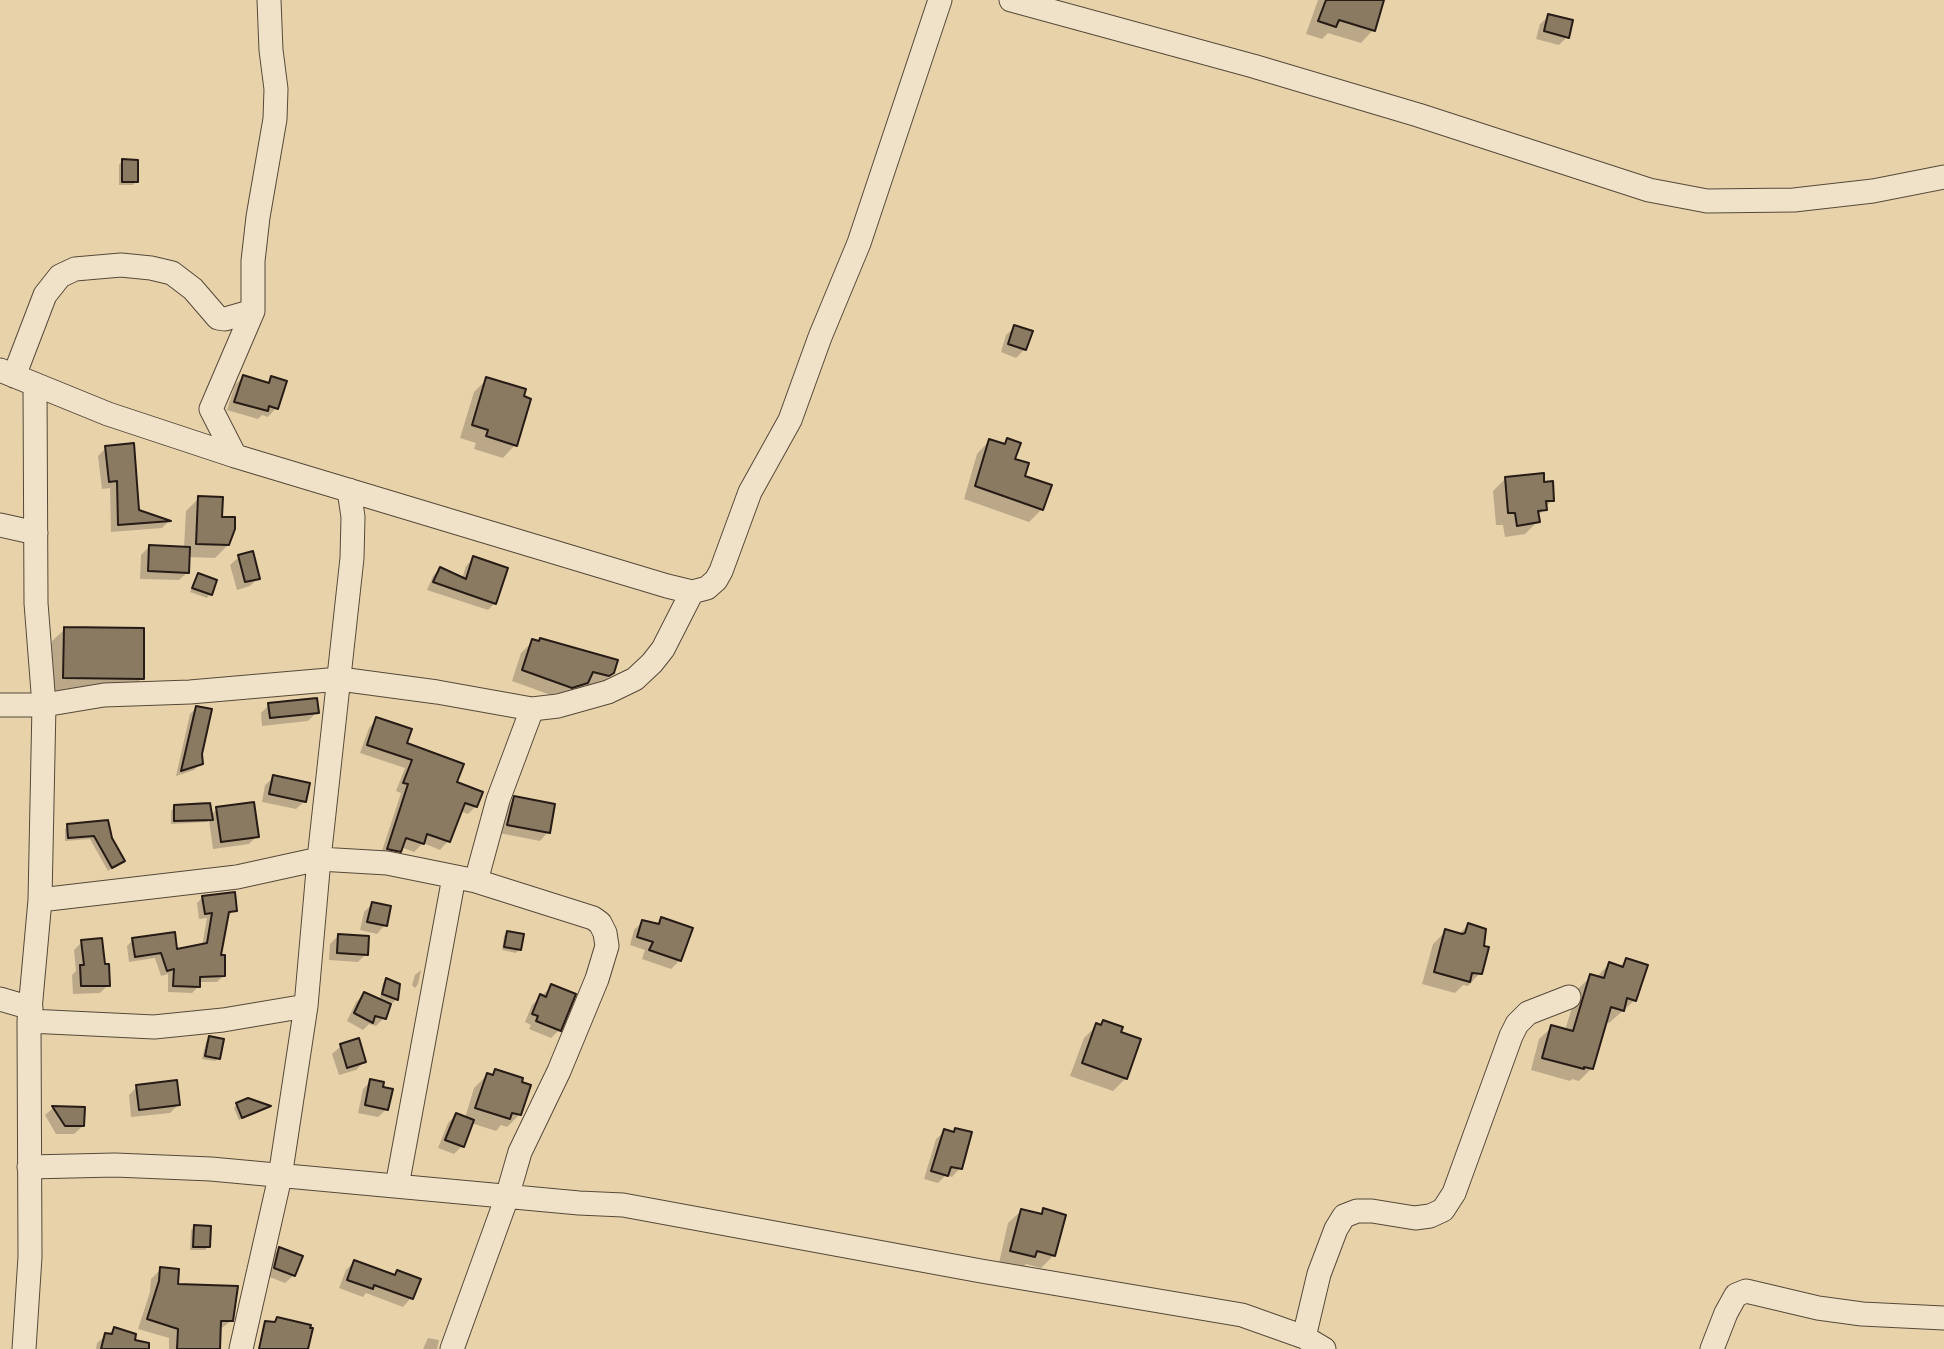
<!DOCTYPE html>
<html>
<head>
<meta charset="utf-8">
<style>
  body { margin:0 }
  canvas { display:block; background:#e8d2aa }
</style>
</head>
<body>
<canvas width="1944" height="1349"></canvas>
<script>
const ctx = document.querySelector('canvas').getContext('2d');
ctx.lineJoin = 'round';
function fill(path, color) {
  ctx.fillStyle = color;
  ctx.fill(path, 'evenodd');
}
function shape(rows) {
  const path = new Path2D();
  for (const r of rows) {
    path.moveTo(r[0], r[1]);
    for (let i = 2; i < r.length; i += 2) path.lineTo(r[i], r[i + 1]);
  }
  return path;
}
function stroke(path, color, width, dash) {
  ctx.strokeStyle = color;
  ctx.lineWidth = width;
  ctx.lineCap = dash ? 'butt' : 'round';
  ctx.setLineDash(dash || []);
  ctx.stroke(path);
}
const shadow = shape([
  [1318,0,1382,0,1373,30,1361,43,1328,33,1322,39,1306,34],
  [1549,16,1567,37,1559,45,1536,39,1540,24],
  [122,161,136,181,133,185,119,185,119,165],
  [1015,327,1030,332,1024,350,1016,358,1001,352,1006,335],
  [243,377,266,384,271,378,276,408,268,417,262,415,258,419,227,410,235,385],
  [487,379,515,445,503,458,474,449,476,443,460,438,474,392],
  [1007,440,1013,460,1042,509,1029,522,964,499,977,454,989,441,1003,445],
  [106,448,137,511,168,522,162,528,111,532,110,488,102,489,98,456],
  [1506,478,1543,484,1552,500,1537,517,1538,521,1525,534,1505,537,1503,525,1496,525,1493,491],
  [199,498,221,518,228,545,215,558,188,557,188,572,179,580,140,579,141,555,149,547,184,548,186,511],
  [239,557,258,578,250,586,237,590,230,565],
  [474,558,495,603,488,610,427,590,433,576,440,569,462,579,466,566],
  [198,575,210,594,207,598,190,592],
  [65,629,142,678,129,691,51,690,52,641],
  [540,640,613,672,601,685,596,687,585,684,575,694,559,698,512,681,521,653,533,641,537,643],
  [269,705,317,712,308,721,262,726,261,713],
  [197,707,201,763,194,770,176,776,190,714],
  [377,719,454,783,476,806,468,814,460,811,448,841,440,850,423,843,414,852,401,847,391,859,380,857,401,793,396,791,405,768,360,753,369,728],
  [274,777,305,801,296,809,262,802,265,785],
  [515,798,548,832,540,841,499,833,507,807],
  [174,807,210,816,217,809,257,836,249,844,213,849,209,820,207,822,171,824,171,811],
  [68,825,110,839,123,861,108,871,90,839,65,841,65,829],
  [203,897,235,910,226,917,219,957,224,975,217,982,198,982,198,987,192,993,168,992,168,974,161,976,155,958,129,962,127,946,133,940,175,952,202,946,207,918,199,919,197,903],
  [372,904,385,925,377,934,360,930,364,912],
  [662,919,691,929,679,961,671,969,642,959,645,950,630,945,634,930,642,922,655,925],
  [1468,925,1480,973,1468,986,1463,985,1455,993,1422,984,1433,944,1446,931,1458,935],
  [507,932,519,949,516,953,502,950,504,936],
  [338,936,366,954,358,962,329,960,330,944],
  [82,942,103,966,108,985,100,993,73,994,72,975,76,971,74,950],
  [1627,960,1635,1000,1609,1023,1605,1022,1592,1068,1579,1081,1572,1079,1570,1081,1531,1070,1539,1039,1552,1027,1565,1030,1578,989,1591,976,1596,978,1609,964,1619,967],
  [421,970,418,984,415,988,412,985,415,975],
  [386,980,396,999,393,1003,380,998,383,983],
  [552,986,559,1030,551,1038,529,1029,531,1025,525,1022,532,1005],
  [364,994,384,1018,376,1026,369,1024,363,1030,347,1021,356,1002],
  [1103,1022,1119,1033,1126,1078,1113,1091,1070,1076,1084,1038,1097,1025,1100,1026],
  [209,1038,219,1058,215,1061,202,1059,206,1042],
  [341,1046,364,1062,356,1070,339,1075,332,1054],
  [495,1071,520,1114,507,1127,501,1125,496,1131,471,1123,462,1146,454,1154,438,1148,448,1123,456,1115,465,1118,474,1088,487,1075,491,1076],
  [371,1081,387,1109,378,1117,358,1113,363,1089],
  [137,1087,178,1105,170,1113,131,1117,129,1095],
  [237,1104,267,1107,239,1120,234,1108],
  [53,1108,83,1126,74,1134,56,1134,45,1115],
  [956,1130,960,1168,952,1177,946,1175,938,1183,924,1179,936,1139,945,1131,952,1133],
  [1044,1210,1054,1255,1041,1268,1026,1264,1021,1269,999,1263,1008,1223,1021,1211,1039,1215],
  [195,1227,208,1247,205,1250,190,1250,191,1230],
  [279,1249,294,1275,285,1283,267,1276,271,1257],
  [354,1262,393,1276,398,1272,411,1298,403,1307,366,1293,363,1297,339,1288,346,1270],
  [161,1269,176,1286,231,1321,219,1330,218,1349,169,1349,169,1338,138,1329,150,1292,151,1279],
  [114,1329,131,1349,96,1349,97,1343],
  [428,1338,439,1340,437,1349,423,1349]
]);
const building = shape([
  [1326,0,1384,0,1375,31,1339,20,1336,27,1318,21,1326,0],
  [1548,14,1573,20,1569,38,1544,31,1548,14],
  [122,159,138,160,138,182,122,182,122,159],
  [1014,325,1033,331,1026,350,1008,344,1014,325],
  [243,375,269,383,271,376,287,381,278,409,269,406,268,411,234,402,243,375],
  [486,377,526,389,524,396,531,399,517,446,486,436,488,430,472,425,486,377],
  [1007,438,1021,443,1015,459,1029,463,1025,476,1052,485,1043,510,975,486,989,439,1005,444,1007,438],
  [134,443,139,510,171,521,118,525,117,481,109,482,105,446,134,443],
  [1544,473,1544,482,1553,481,1554,501,1546,501,1547,510,1538,511,1540,522,1517,526,1515,513,1508,513,1505,477,1544,473],
  [198,496,223,497,222,517,235,517,235,529,229,545,196,544,198,496],
  [149,545,190,547,189,573,148,571,149,545],
  [253,551,260,579,245,582,238,555,253,551],
  [473,556,508,568,496,604,433,582,440,567,466,579,473,556],
  [198,573,217,580,212,595,192,588,198,573],
  [64,627,144,628,144,679,63,678,64,627],
  [540,638,618,660,614,673,609,676,593,672,588,683,572,688,522,670,532,639,539,641,540,638],
  [317,698,319,713,270,718,268,703,317,698],
  [196,706,212,709,202,754,203,764,181,771,196,706],
  [376,717,412,729,407,743,464,764,457,782,483,792,477,807,465,803,450,842,427,834,424,844,406,838,401,852,387,849,408,784,403,783,412,760,367,745,376,717],
  [273,775,310,783,306,802,269,794,273,775],
  [514,796,555,804,550,833,507,825,514,796],
  [254,802,259,837,221,842,216,807,254,802],
  [210,803,213,820,174,821,174,805,210,803],
  [108,820,112,838,125,861,112,868,94,836,68,838,67,824,108,820],
  [235,892,237,911,229,912,221,955,225,955,225,976,200,977,200,987,173,986,174,969,167,971,161,953,135,957,132,938,175,932,177,949,207,943,212,913,205,914,202,896,235,892],
  [372,902,391,906,387,926,367,922,372,902],
  [661,917,693,928,681,961,649,950,653,942,637,937,642,920,659,924,661,917],
  [1468,923,1486,929,1484,946,1489,947,1482,974,1472,973,1470,982,1434,972,1445,929,1462,934,1465,933,1468,923],
  [507,931,524,934,521,950,504,947,507,931],
  [338,934,369,936,368,955,337,953,338,934],
  [102,938,105,964,109,964,110,986,81,986,80,965,84,965,81,940,102,938],
  [1626,958,1648,965,1636,1001,1627,998,1624,1011,1611,1007,1593,1069,1584,1067,1584,1069,1542,1058,1551,1025,1573,1031,1590,974,1604,978,1609,962,1623,967,1626,958],
  [386,978,400,984,398,1000,382,994,386,978],
  [551,984,576,994,561,1031,536,1021,538,1016,532,1014,540,994,546,997,551,984],
  [364,992,391,1004,386,1019,375,1016,373,1023,354,1013,364,992],
  [1103,1020,1123,1027,1121,1032,1141,1039,1127,1079,1082,1063,1096,1023,1101,1025,1103,1020],
  [209,1036,224,1039,220,1059,205,1056,209,1036],
  [359,1038,366,1062,347,1068,340,1044,359,1038],
  [495,1069,523,1078,522,1082,531,1085,521,1115,512,1113,510,1119,475,1108,487,1073,493,1075,495,1069],
  [370,1079,384,1082,383,1087,393,1089,388,1110,365,1105,370,1079],
  [177,1080,180,1105,139,1110,136,1085,177,1080],
  [248,1098,271,1106,242,1118,236,1103,248,1098],
  [52,1106,85,1107,84,1126,65,1126,52,1106],
  [456,1113,474,1120,464,1147,445,1140,456,1113],
  [955,1128,972,1132,962,1169,951,1167,948,1176,931,1171,944,1129,954,1132,955,1128],
  [1043,1208,1066,1215,1055,1256,1037,1251,1035,1257,1010,1251,1021,1209,1042,1214,1043,1208],
  [194,1225,211,1226,210,1247,193,1247,194,1225],
  [279,1247,303,1256,295,1276,274,1268,279,1247],
  [354,1260,395,1275,397,1270,421,1279,413,1299,374,1285,373,1289,347,1280,354,1260],
  [160,1267,179,1269,178,1284,238,1286,233,1321,221,1321,220,1349,177,1349,178,1329,147,1319,159,1281,160,1267],
  [277,1317,311,1325,310,1328,313,1328,308,1349,259,1349,265,1321,275,1322,277,1317],
  [114,1327,136,1334,135,1340,149,1343,149,1349,101,1349,105,1333,112,1334,114,1327]
]);
const minor = shape([
  [1011,0,1253,66,1418,115,1649,190,1707,201,1794,200,1873,191,1944,177],
  [0,370,108,414,235,456,667,586,692,592,707,588,716,580,721,571,750,492,790,420,820,337,859,243,940,0],
  [14,376,45,295,60,276,75,269,121,265,151,268,172,273,193,289,218,318,225,319,253,311],
  [235,456,211,409,253,311,253,261,258,217,275,119,276,89,271,50,269,0],
  [0,525,36,533],
  [0,705,44,705,104,695,190,692,340,679,437,692,532,709,558,706,608,692,635,679,652,663,663,649,692,592],
  [476,881,498,800,532,709],
  [40,900,237,877,319,859,387,863,476,881,593,918,600,923,605,933,607,946,597,979,559,1071,520,1152,507,1197,452,1349],
  [0,999,31,1008],
  [29,1021,154,1027,223,1020,306,1006],
  [29,1167,115,1165,211,1169,579,1203,623,1205,981,1271,1242,1315,1304,1337,1324,1349],
  [397,1186,454,877],
  [1304,1337,1319,1274,1336,1229,1344,1216,1357,1211,1372,1211,1415,1218,1430,1216,1443,1210,1454,1193,1511,1036,1517,1024,1528,1013,1569,997],
  [24,1349,30,1257,29,1021,40,900,44,705,36,603,35,385],
  [241,1349,280,1177,306,1006,319,859,352,558,353,517,349,490],
  [1712,1349,1726,1313,1736,1295,1746,1291,1818,1308,1862,1314,1944,1318]
]);
fill(shadow, '#0003');
fill(building, '#8b7a62');
stroke(building, '#261b15', 2);
stroke(minor, '#56493a', 25);
stroke(minor, '#f0e2c8', 23);
</script>
</body>
</html>
